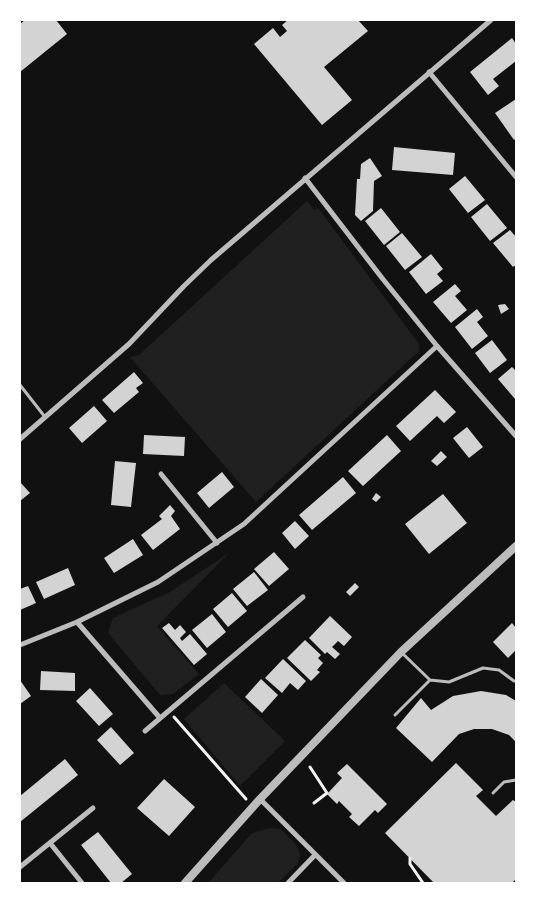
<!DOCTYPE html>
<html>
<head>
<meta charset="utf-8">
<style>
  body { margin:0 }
  #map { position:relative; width:536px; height:903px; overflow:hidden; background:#111; font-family:Figtree,sans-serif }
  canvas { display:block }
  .frame { position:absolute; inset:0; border:21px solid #fff; pointer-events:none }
</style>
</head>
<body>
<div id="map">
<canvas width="536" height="903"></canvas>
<div class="frame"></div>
</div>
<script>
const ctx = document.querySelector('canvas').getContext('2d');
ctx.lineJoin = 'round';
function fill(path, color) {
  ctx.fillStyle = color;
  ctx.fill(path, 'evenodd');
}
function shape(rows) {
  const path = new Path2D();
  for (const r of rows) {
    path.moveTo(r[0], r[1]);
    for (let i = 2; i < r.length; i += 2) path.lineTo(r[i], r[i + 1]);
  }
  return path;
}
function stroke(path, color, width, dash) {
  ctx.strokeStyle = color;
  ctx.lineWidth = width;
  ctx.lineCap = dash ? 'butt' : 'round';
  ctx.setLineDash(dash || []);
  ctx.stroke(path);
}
const green = shape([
  [307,201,314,210,318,208,419,344,419,351,256,502,130,357,139,355],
  [229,553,157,626,199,674,173,694,160,695,108,633,113,618,170,592],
  [224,683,285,741,240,786,184,719],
  [269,828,280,829,293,841,299,850,300,856,298,863,278,883,208,883,252,833]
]);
const building = shape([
  [25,20,56,20,67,34,20,72,20,24],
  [288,20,358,20,368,31,324,67,352,100,322,125,254,44,273,28,280,37,287,31,282,25],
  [512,38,516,44,516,61,493,79,499,86,488,95,470,72],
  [516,99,516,138,514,140,495,113],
  [394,147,455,153,453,175,392,170],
  [370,158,382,176,374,181,373,211,361,221,355,215,357,179,360,179,361,164],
  [465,176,485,200,468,213,449,189],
  [487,204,507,228,490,241,471,217],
  [381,208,400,232,384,245,365,221],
  [510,230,516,237,516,265,513,267,493,243],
  [402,233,422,257,405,270,386,246],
  [431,254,443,269,437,274,443,281,426,294,409,272],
  [455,284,461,291,455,296,467,310,451,323,433,302],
  [505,304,509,309,501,314,498,305],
  [477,309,483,317,477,322,488,336,472,349,455,327],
  [492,340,507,360,490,373,475,353],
  [512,367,516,371,516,398,515,399,498,379],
  [134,372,143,383,136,388,139,392,114,413,102,400],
  [435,390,456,412,444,423,437,416,410,441,396,426],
  [94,406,107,421,82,443,69,428],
  [467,427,483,447,469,458,453,438],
  [144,435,185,437,184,456,143,454],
  [387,435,401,451,363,486,348,471],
  [441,451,447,457,437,466,431,461],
  [115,461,136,463,131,507,111,505],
  [222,472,234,487,209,508,197,493],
  [343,477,356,493,312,530,299,515],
  [20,482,30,493,20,501],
  [376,493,381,497,376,502,372,499],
  [443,494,467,523,429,554,405,524],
  [170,505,175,511,171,516,180,529,153,550,141,535,162,519,159,516],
  [295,521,309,536,295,549,282,533],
  [133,539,143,555,114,573,104,558],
  [274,552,289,569,269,586,254,569],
  [68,568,75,585,44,599,36,582],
  [254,572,268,590,247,606,233,589],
  [355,583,359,587,350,596,346,592],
  [28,586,36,603,20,610,20,589],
  [232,593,247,611,228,627,213,609],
  [212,614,226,632,207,648,192,630],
  [330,616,352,637,344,646,338,641,332,647,340,654,335,659,327,652,325,654,309,638],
  [169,623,175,630,180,625,186,632,180,638,182,641,190,634,207,654,194,665,162,628],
  [512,623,516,628,516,650,508,658,493,642],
  [305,640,321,655,318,658,323,663,317,670,320,672,311,681,287,658],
  [283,659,306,681,298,690,290,683,282,693,265,678],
  [41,671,75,673,75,691,40,690],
  [261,679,278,695,262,713,245,697],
  [20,680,31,696,20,704],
  [90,688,113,714,99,726,76,701],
  [481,691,506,695,516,701,516,742,509,735,492,729,474,729,459,734,432,762,396,728,421,698,431,710,453,696],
  [111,727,134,753,120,765,97,740],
  [65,759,78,775,20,822,20,796],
  [456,763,483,790,476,796,496,816,513,800,516,802,516,879,512,883,434,883,385,833],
  [347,764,387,804,378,813,375,810,359,826,349,817,352,814,339,801,337,804,327,794,342,778,337,773],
  [164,779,195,807,169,836,137,808],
  [98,832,132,874,121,883,111,883,81,845]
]);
const path = shape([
  [174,717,246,799],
  [310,767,327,793,314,803],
  [410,858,410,864,423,883]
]);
const service = shape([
  [20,385,45,417],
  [402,653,430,680,449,682,483,668,499,670,514,681],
  [395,715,430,680],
  [493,793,504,782,516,780]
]);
const minor = shape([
  [429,72,516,177],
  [305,178,382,278,437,346,516,436],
  [20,439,129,344,184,286,211,260,491,20],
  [161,474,217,543],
  [77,622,160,718],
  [20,645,77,622,158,582,244,524,437,346],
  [145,731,303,597],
  [260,799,344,883],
  [50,843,82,883],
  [20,867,93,808],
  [288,883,315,855]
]);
const tertiary = shape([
  [185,883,260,799,401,652,516,546]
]);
fill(green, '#202020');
fill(building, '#d3d3d3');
stroke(path, '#f5f5f5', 3);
stroke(service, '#bcbcbc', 3);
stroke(minor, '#bcbcbc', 5);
stroke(tertiary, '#bcbcbc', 8);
</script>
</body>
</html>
